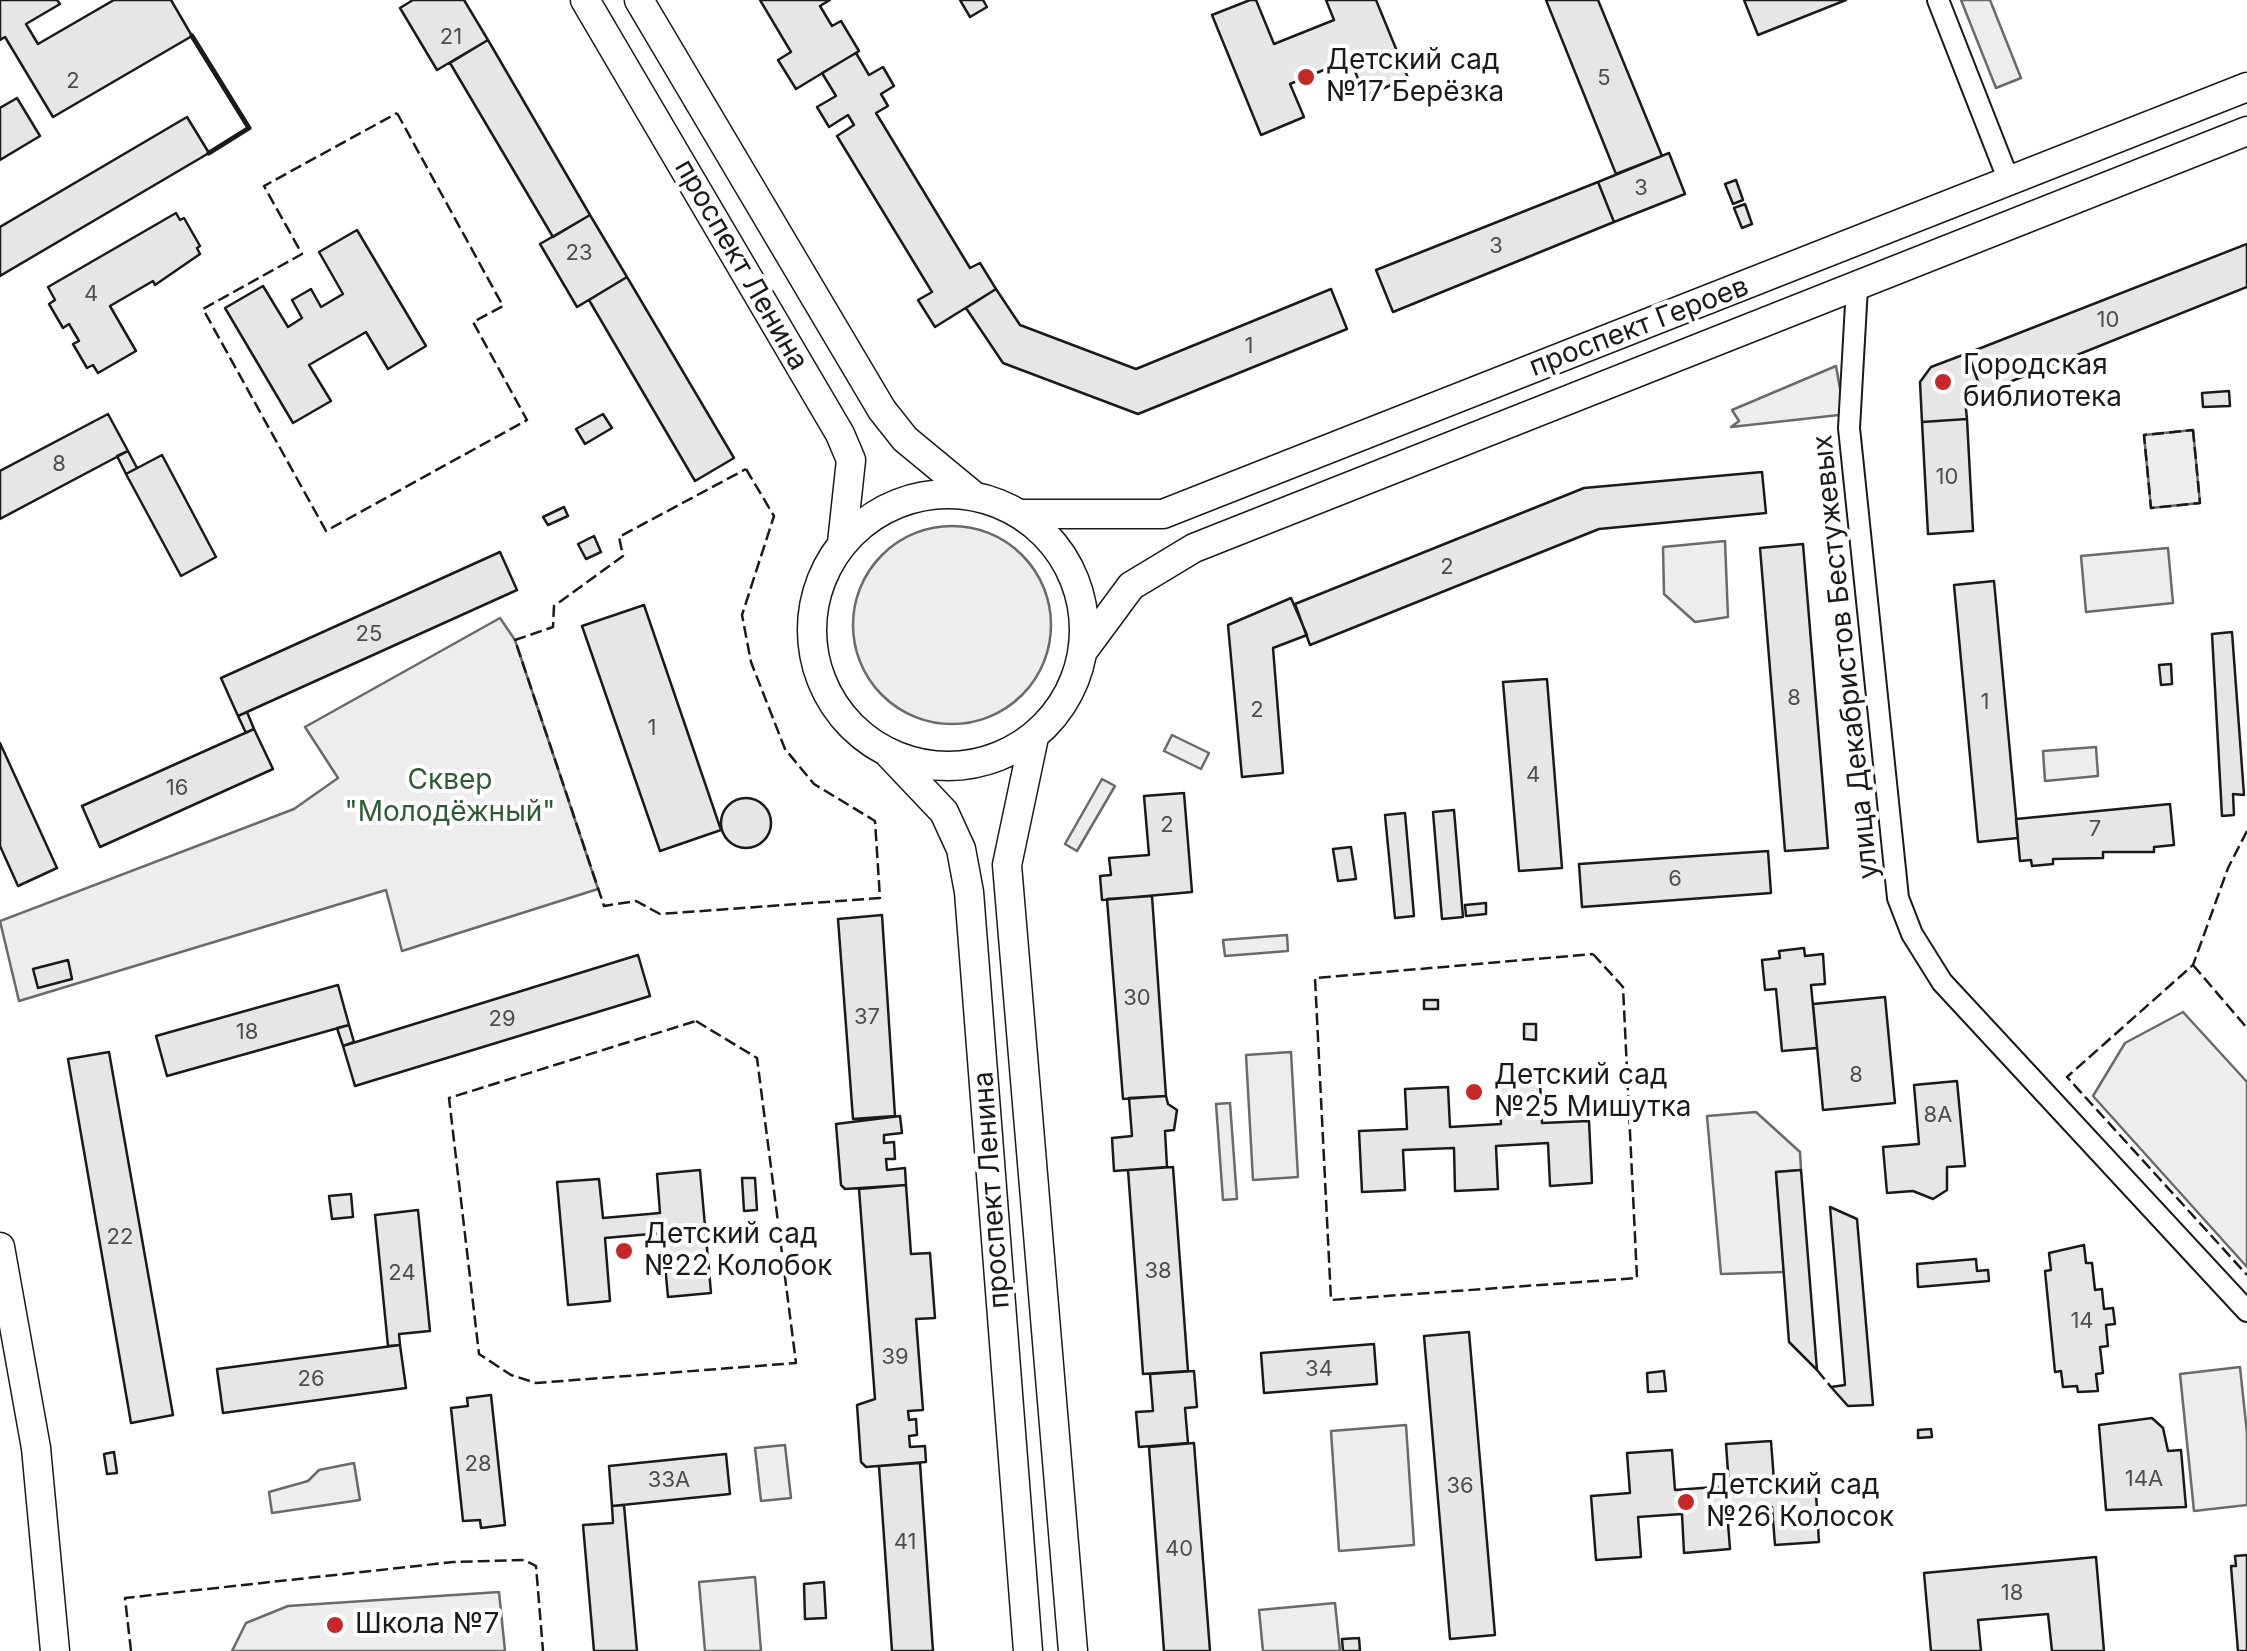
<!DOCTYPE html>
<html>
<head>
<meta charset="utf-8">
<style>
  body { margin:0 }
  canvas { display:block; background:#fff }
</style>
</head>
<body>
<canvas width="2247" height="1651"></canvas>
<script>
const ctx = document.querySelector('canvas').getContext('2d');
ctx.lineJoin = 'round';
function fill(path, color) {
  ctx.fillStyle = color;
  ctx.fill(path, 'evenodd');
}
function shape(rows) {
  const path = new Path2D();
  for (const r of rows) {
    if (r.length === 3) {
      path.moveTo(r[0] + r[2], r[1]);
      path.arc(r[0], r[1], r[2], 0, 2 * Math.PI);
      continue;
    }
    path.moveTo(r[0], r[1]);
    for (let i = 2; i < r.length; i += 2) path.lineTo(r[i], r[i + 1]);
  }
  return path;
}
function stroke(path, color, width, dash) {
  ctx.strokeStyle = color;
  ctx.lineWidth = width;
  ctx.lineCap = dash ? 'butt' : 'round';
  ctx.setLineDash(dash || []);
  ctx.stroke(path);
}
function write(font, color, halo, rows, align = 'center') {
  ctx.font = font + ' Inter,sans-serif';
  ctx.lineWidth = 8;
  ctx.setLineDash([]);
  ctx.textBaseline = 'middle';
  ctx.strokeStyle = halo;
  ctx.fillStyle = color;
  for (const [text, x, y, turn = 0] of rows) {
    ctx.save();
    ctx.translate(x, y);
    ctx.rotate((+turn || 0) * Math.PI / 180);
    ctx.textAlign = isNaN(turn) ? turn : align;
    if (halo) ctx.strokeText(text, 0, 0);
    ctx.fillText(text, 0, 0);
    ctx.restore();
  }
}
const built = shape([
  [1961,0,1990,0,2021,78,1996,88,1961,0],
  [1836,366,1843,405,1839,415,1731,427,1739,421,1732,410,1836,366],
  [2193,430,2200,503,2151,508,2144,435,2193,430],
  [952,625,99],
  [1725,541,1728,617,1695,622,1664,594,1663,547,1725,541],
  [2168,548,2173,603,2086,612,2081,556,2168,548],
  [500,618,515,640,598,889,402,951,386,890,19,1001,0,921,294,809,338,778,305,727,500,618],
  [1172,735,1209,753,1201,769,1164,751,1172,735],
  [2096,747,2098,776,2045,781,2043,751,2096,747],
  [1102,779,1115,786,1077,851,1065,844,1102,779],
  [1287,935,1288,951,1225,956,1223,940,1287,935],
  [2183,1012,2247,1082,2247,1267,2093,1096,2125,1043,2183,1012],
  [1291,1052,1298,1177,1253,1180,1246,1055,1291,1052],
  [1230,1103,1237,1199,1223,1200,1216,1104,1230,1103],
  [1756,1112,1800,1152,1801,1170,1776,1172,1784,1272,1721,1274,1707,1116,1756,1112],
  [2240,1367,2247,1433,2247,1505,2194,1511,2180,1374,2240,1367],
  [1406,1425,1414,1545,1339,1551,1331,1431,1406,1425],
  [785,1445,791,1498,761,1501,755,1448,785,1445],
  [354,1463,360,1500,272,1513,269,1492,308,1481,319,1470,354,1463],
  [755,1577,761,1651,705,1651,699,1582,755,1577],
  [499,1592,505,1651,232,1651,246,1623,288,1606,499,1592],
  [1335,1603,1340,1651,1263,1651,1259,1610,1335,1603]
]);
const building = shape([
  [0,0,57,0,60,4,26,24,38,44,114,0,171,0,192,36,53,117,5,37,0,40,0,0],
  [413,0,464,0,488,40,437,70,400,8,413,0],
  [760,0,830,0,820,6,832,26,841,21,859,51,796,89,778,60,791,52,760,0],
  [960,0,983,0,987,7,970,17,960,0],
  [1250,0,1256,0,1274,44,1334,20,1326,0,1376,0,1408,78,1365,96,1350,59,1290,84,1304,117,1261,135,1212,15,1250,0],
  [1546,0,1598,0,1662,156,1616,174,1546,0],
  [1744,0,1846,0,1758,35,1744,0],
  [488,40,590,215,553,237,450,63,488,40],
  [856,53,869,75,883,67,894,86,881,94,888,106,876,113,970,268,980,263,996,289,935,327,918,300,932,292,837,136,854,125,848,115,829,127,817,107,836,96,822,73,856,53],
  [17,98,40,136,0,160,0,108,17,98],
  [187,117,209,153,0,276,0,227,187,117],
  [1669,153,1685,194,1614,222,1598,182,1669,153],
  [1736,180,1743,200,1733,204,1725,184,1736,180],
  [1598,182,1614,222,1393,312,1376,270,1598,182],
  [1745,204,1752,224,1742,228,1734,208,1745,204],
  [176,213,180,220,184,218,200,246,197,248,200,254,155,285,153,281,110,306,136,351,98,373,93,365,87,368,73,344,79,341,69,324,63,328,49,304,55,300,48,287,176,213],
  [590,215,627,277,577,307,540,244,590,215],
  [357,230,426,346,388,369,366,332,309,365,331,401,293,423,225,308,263,286,288,327,302,318,292,300,311,289,321,307,343,294,319,252,357,230],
  [2247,244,2247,287,1982,393,1968,353,2247,244],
  [627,277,734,458,695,481,589,300,627,277],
  [996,289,1020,325,1136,369,1331,289,1347,329,1138,414,1003,363,966,308,996,289],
  [1968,353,1982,393,1965,399,1967,419,1922,422,1920,382,1931,367,1968,353],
  [2229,391,2230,406,2203,407,2202,393,2229,391],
  [108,414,128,451,0,519,0,471,108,414],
  [603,414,612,428,585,444,576,429,603,414],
  [1967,419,1973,531,1928,534,1922,422,1967,419],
  [128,451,137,468,126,474,117,456,128,451],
  [162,455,216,557,181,576,126,474,162,455],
  [1762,472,1766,513,1599,529,1310,645,1295,604,1584,488,1762,472],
  [564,507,568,516,548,525,543,517,564,507],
  [594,536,601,552,586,559,578,544,594,536],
  [1803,544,1828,848,1785,851,1760,548,1803,544],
  [500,552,517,590,238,716,221,678,500,552],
  [1994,581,2018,838,1978,842,1954,585,1994,581],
  [1291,598,1307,635,1273,648,1283,773,1242,777,1228,625,1291,598],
  [644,605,721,830,660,851,582,626,644,605],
  [2232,632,2244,795,2233,794,2234,815,2222,816,2212,634,2232,632],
  [2171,664,2172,684,2161,685,2159,665,2171,664],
  [1547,679,1562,868,1519,871,1503,682,1547,679],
  [247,712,254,729,246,733,238,716,247,712],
  [254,729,273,769,100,847,82,806,254,729],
  [0,743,57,868,18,886,0,846,0,743],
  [1184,793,1192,892,1102,900,1100,876,1111,875,1109,858,1149,855,1144,796,1184,793],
  [746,823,25],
  [2170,804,2174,845,2154,847,2154,852,2103,852,2103,858,2053,859,2053,864,2032,866,2031,860,2020,861,2016,819,2170,804],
  [1454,810,1463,917,1442,919,1433,812,1454,810],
  [1405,813,1414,916,1395,918,1385,815,1405,813],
  [1351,847,1356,879,1338,881,1333,849,1351,847],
  [1768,851,1771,893,1582,907,1579,864,1768,851],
  [1152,896,1166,1096,1123,1099,1107,899,1152,896],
  [1486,903,1486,914,1466,916,1465,905,1486,903],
  [882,915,895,1116,853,1119,838,919,882,915],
  [1804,948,1805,956,1823,954,1825,984,1811,985,1817,1048,1782,1051,1776,989,1765,990,1762,960,1780,958,1779,951,1804,948],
  [638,955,650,996,355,1086,343,1046,638,955],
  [68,960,72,979,38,988,33,969,68,960],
  [338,985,349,1025,167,1076,156,1036,338,985],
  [1885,997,1895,1103,1823,1110,1813,1004,1885,997],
  [1424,1000,1438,1000,1438,1009,1424,1009,1424,1000],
  [1524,1024,1536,1024,1536,1040,1524,1039,1524,1024],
  [349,1025,354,1042,343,1046,337,1028,349,1025],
  [109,1052,173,1415,131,1423,68,1059,109,1052],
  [1540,1081,1542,1123,1589,1121,1592,1183,1550,1186,1548,1143,1496,1146,1498,1189,1455,1191,1454,1148,1403,1150,1405,1190,1362,1192,1359,1131,1407,1129,1405,1089,1448,1087,1450,1127,1501,1124,1499,1083,1540,1081],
  [1957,1081,1965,1166,1947,1167,1947,1190,1933,1199,1913,1191,1887,1193,1883,1147,1919,1144,1914,1085,1957,1081],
  [1166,1096,1168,1104,1177,1110,1174,1130,1165,1131,1167,1167,1114,1171,1112,1138,1132,1136,1129,1098,1166,1096],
  [900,1116,902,1133,884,1135,884,1143,894,1142,895,1159,886,1159,887,1170,905,1168,906,1185,845,1189,841,1185,836,1124,900,1116],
  [1173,1167,1188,1371,1143,1374,1128,1170,1173,1167],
  [700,1170,711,1293,668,1297,662,1233,605,1238,610,1301,568,1305,557,1182,599,1179,603,1218,660,1213,657,1174,700,1170],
  [1801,1170,1817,1370,1789,1342,1776,1172,1801,1170],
  [742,1178,755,1178,757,1210,744,1211,742,1178],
  [906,1185,911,1254,930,1253,935,1318,916,1319,923,1410,908,1411,909,1420,916,1419,917,1435,909,1436,910,1447,925,1446,926,1462,866,1467,861,1462,857,1405,875,1399,859,1189,906,1185],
  [351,1194,353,1217,332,1219,329,1196,351,1194],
  [1830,1207,1857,1219,1873,1405,1848,1406,1831,1387,1845,1385,1830,1207],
  [418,1210,430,1331,399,1334,400,1345,388,1346,375,1215,418,1210],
  [2084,1245,2086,1263,2092,1263,2095,1290,2102,1289,2104,1309,2113,1308,2115,1324,2106,1325,2108,1346,2100,1347,2103,1373,2096,1374,2098,1391,2078,1392,2077,1386,2063,1387,2061,1371,2055,1372,2045,1271,2051,1270,2049,1253,2084,1245],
  [1976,1259,1977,1271,1988,1270,1989,1281,1918,1287,1917,1264,1976,1259],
  [1469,1332,1495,1635,1450,1639,1424,1336,1469,1332],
  [1374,1344,1377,1384,1264,1393,1261,1353,1374,1344],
  [400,1345,406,1388,223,1413,217,1369,400,1345],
  [1194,1371,1197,1407,1185,1408,1188,1443,1139,1447,1136,1412,1153,1411,1150,1374,1194,1371],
  [1664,1371,1666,1391,1648,1392,1647,1373,1664,1371],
  [491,1395,505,1525,481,1528,480,1520,463,1521,451,1408,468,1406,467,1398,491,1395],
  [2152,1418,2163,1428,2168,1451,2181,1450,2186,1507,2106,1510,2099,1425,2152,1418],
  [1931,1429,1932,1437,1918,1438,1918,1430,1931,1429],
  [1771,1441,1774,1481,1815,1478,1819,1542,1775,1545,1772,1507,1727,1510,1730,1549,1684,1553,1682,1514,1638,1517,1641,1557,1596,1560,1591,1496,1630,1493,1627,1453,1672,1450,1675,1490,1729,1486,1726,1444,1771,1441],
  [1194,1443,1210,1651,1164,1651,1149,1447,1194,1443],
  [114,1452,117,1473,107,1474,104,1454,114,1452],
  [726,1454,730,1494,612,1506,609,1466,726,1454],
  [920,1463,933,1651,892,1651,879,1466,920,1463],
  [624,1505,637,1651,594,1651,583,1525,613,1523,612,1506,624,1505],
  [2247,1555,2247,1651,2238,1651,2231,1566,2236,1566,2235,1556,2247,1555],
  [2096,1557,2104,1651,2052,1651,2048,1614,1978,1620,1981,1651,1931,1651,1924,1573,2096,1557],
  [824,1582,826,1618,805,1619,804,1584,824,1582],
  [1359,1638,1360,1651,1343,1651,1342,1639,1359,1638]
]);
const street = shape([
  [1938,0,2009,181],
  [1857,287,1849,428,1898,898,1912,934,1942,982,2247,1311]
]);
const secondary = shape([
  [585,0,840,434,851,460,842,543],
  [639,0,882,410,905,439,974,496],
  [948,630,136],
  [1020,514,1163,514,2247,87],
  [1083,651,1131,586,1194,548,2247,131],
  [1034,737,1007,865,1073,1651],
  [889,754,944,812,961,849,969,892,1028,1651],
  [0,1247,36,1448,55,1651]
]);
const fence = shape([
  [397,113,503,306,473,322,527,420,326,531,203,309,302,254,264,186,397,113],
  [2193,430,2200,503,2151,508,2144,435,2193,430],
  [746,469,774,516,742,615,751,662,785,749,814,784,875,821,880,898,660,914,636,901,604,906,515,640,553,627,554,606,623,556,619,537,746,469],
  [2247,831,2228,868,2193,965,2067,1077,2247,1275],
  [1593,954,1623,987,1637,1278,1331,1300,1315,978,1593,954],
  [2193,965,2247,1028],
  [696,1021,757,1058,796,1363,536,1383,511,1375,479,1354,449,1098,696,1021],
  [1817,1370,1831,1387],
  [131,1651,125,1598,453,1562,524,1560,536,1566,543,1651]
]);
const wall = shape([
  [192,36,249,128,209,153]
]);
const markers = [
  [1306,77,10,"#c62828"],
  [1943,382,10,"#c62828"],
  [1474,1092,10,"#c62828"],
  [624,1251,10,"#c62828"],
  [1686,1502,10,"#c62828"],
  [335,1625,10,"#c62828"]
];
const numberNames = [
  ["21",451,37],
  ["5",1604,78],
  ["2",73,81],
  ["3",1641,188],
  ["3",1496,246],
  ["23",579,253],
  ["4",91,294],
  ["10",2108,320],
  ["1",1249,346],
  ["8",59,464],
  ["10",1947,477],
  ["2",1447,567],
  ["25",369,634],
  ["8",1794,698],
  ["1",1985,702],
  ["2",1257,710],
  ["1",652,728],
  ["4",1533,775],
  ["16",177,788],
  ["2",1167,825],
  ["7",2095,829],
  ["6",1675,879],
  ["30",1137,998],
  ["37",867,1017],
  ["29",502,1019],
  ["18",247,1032],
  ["8",1856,1075],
  ["8А",1938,1115],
  ["22",120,1237],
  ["38",1158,1271],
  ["24",402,1273],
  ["14",2082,1321],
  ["39",895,1357],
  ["34",1319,1369],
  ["26",311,1379],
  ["28",478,1464],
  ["14А",2144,1479],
  ["33А",669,1480],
  ["36",1460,1486],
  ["41",905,1542],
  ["40",1179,1549],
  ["18",2012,1593]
];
const poiNames = [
  ["Детский сад",1326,61],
  ["№17 Берёзка",1326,93],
  ["Городская",1963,366],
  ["библиотека",1963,398],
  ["Детский сад",1494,1076],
  ["№25 Мишутка",1494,1108],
  ["Детский сад",644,1235],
  ["№22 Колобок",644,1267],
  ["Детский сад",1706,1486],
  ["№26 Колосок",1706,1518],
  ["Школа №7",355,1625]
];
const streetNames = [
  ["проспект Ленина",741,265,60],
  ["проспект Героев",1639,327,-21],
  ["улица Декабристов Бестужевых",1846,657,-96],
  ["проспект Ленина",992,1190,-94]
];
const parkNames = [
  ["Сквер",450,781],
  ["\"Молодёжный\"",450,813]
];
fill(built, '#ededed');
stroke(built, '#6a6a6a', 2.5);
fill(building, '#e6e6e6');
stroke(building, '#1a1a1a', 2.5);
stroke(street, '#1a1a1a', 24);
stroke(secondary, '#1a1a1a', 31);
stroke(street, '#fff', 20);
stroke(secondary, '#fff', 28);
stroke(fence, '#1a1a1a', 2.5, [12, 5]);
stroke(wall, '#1a1a1a', 5);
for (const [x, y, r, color] of markers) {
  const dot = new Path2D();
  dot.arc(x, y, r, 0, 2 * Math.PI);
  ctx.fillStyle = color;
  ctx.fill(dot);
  stroke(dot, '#fff', 4);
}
write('22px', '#4d4d4d', null, numberNames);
write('28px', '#1a1a1a', '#fff', poiNames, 'left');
write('28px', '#1a1a1a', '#fff', streetNames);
write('28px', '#2b5a34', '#fff', parkNames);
</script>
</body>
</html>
